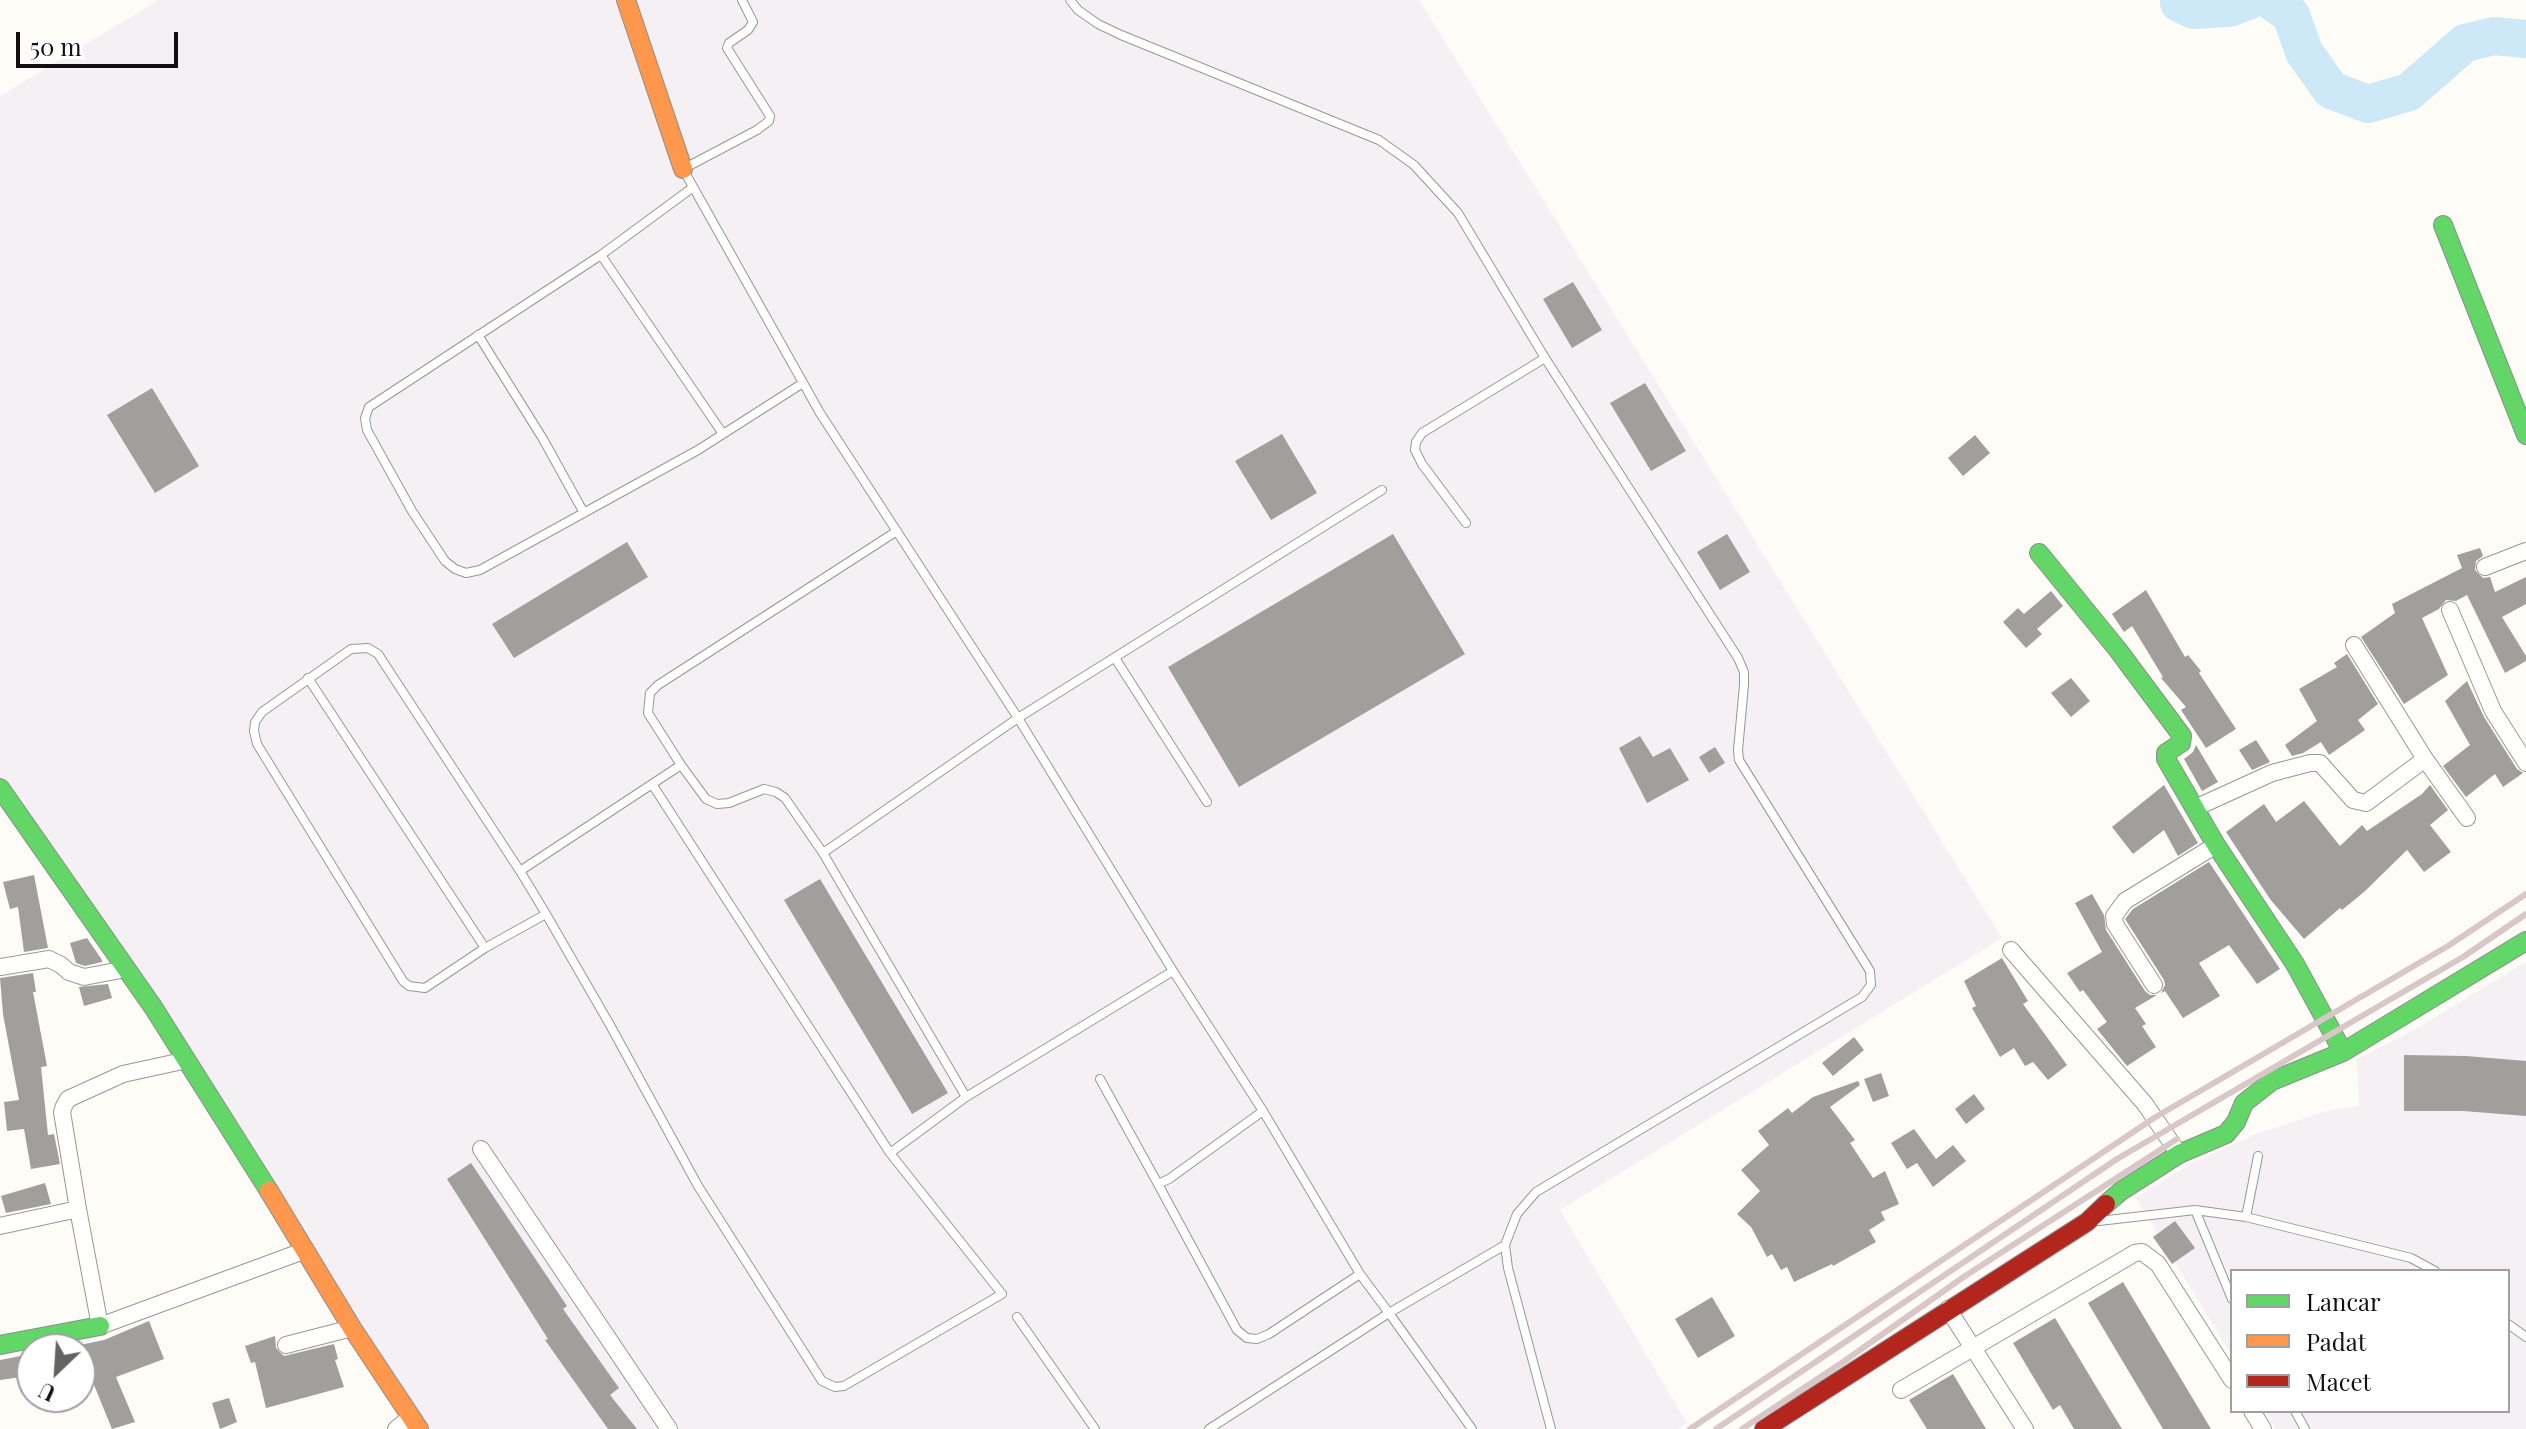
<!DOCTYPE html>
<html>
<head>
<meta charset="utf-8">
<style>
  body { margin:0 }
  #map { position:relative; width:2526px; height:1429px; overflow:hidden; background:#fdfcf7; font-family:"Playfair Display",serif }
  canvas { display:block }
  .legend { position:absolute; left:2230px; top:1269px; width:280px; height:144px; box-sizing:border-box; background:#fff; border:2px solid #a0a0a0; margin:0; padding:10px 14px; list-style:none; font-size:24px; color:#111 }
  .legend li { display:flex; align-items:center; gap:16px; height:40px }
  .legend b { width:40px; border:2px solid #a0a0a0 }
  .north { position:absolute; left:16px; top:1333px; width:80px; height:80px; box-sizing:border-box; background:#fff; border:2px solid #a0a0a0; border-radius:50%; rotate:205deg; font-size:22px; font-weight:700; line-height:32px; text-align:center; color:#111 }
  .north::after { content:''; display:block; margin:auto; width:28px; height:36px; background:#646362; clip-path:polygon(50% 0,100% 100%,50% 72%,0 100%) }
  .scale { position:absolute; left:16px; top:32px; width:162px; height:36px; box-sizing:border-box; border:4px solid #111; border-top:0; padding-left:10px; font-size:24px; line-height:28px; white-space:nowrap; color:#111; -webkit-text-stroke:6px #fff; paint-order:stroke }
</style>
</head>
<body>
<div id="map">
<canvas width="2526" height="1429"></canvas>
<ul class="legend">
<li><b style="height:10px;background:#63d668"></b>Lancar</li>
<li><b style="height:10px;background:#ff974d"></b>Padat</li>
<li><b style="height:10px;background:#b3261e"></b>Macet</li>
</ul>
<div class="north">U</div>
<div class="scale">50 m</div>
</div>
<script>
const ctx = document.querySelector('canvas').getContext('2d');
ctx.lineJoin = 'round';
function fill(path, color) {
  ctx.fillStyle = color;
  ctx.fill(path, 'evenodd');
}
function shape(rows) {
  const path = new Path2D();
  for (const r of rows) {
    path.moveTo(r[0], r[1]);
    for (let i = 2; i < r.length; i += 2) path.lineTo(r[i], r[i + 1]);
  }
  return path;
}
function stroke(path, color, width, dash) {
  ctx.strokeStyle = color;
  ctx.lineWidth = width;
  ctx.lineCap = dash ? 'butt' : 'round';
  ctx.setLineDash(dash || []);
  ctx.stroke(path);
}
const industrial = shape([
  [159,0,1419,0,2002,938,1560,1210,1687,1423,1678,1429,422,1429,0,781,0,96],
  [2526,962,2526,1429,2276,1429,2265,1411,2508,1411,2508,1271,2232,1271,2232,1356,2136,1198,2192,1163,2254,1135,2330,1110,2359,1106,2357,1059,2414,1030]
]);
const river = shape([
  [2179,0,2179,3,2194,10,2229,8,2250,0],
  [2270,0,2291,15,2304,52,2331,90,2368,104,2409,92,2465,43,2494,36,2526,39]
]);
const building = shape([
  [1573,282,1602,330,1572,348,1543,299],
  [1645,383,1686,451,1651,471,1610,403],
  [152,388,199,466,155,493,107,415],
  [1282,434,1317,493,1271,520,1235,461],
  [1975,435,1990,453,1963,476,1948,458],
  [1393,534,1465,654,1239,787,1168,667],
  [1727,534,1750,572,1720,590,1697,552],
  [627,542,648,577,514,658,492,624],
  [2480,548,2483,556,2476,561,2475,570,2483,578,2490,577,2495,592,2526,577,2526,604,2502,617,2526,656,2526,661,2505,673,2467,595,2456,601,2446,600,2439,609,2422,618,2448,675,2404,704,2361,637,2395,613,2392,604,2462,568,2457,555],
  [2146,590,2185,657,2188,655,2201,671,2199,673,2236,729,2206,748,2181,710,2186,707,2161,678,2163,677,2132,626,2124,632,2112,614],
  [2051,591,2063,606,2037,629,2042,634,2026,648,2003,622,2018,608,2024,614],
  [2347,654,2378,704,2358,720,2365,730,2329,755,2321,742,2303,753,2292,756,2285,745,2317,721,2299,689,2337,667,2334,663],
  [2071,678,2090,701,2071,717,2051,693],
  [2467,681,2484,717,2517,769,2523,773,2503,787,2495,774,2466,797,2443,766,2470,745,2445,701],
  [1640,736,1653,757,1670,748,1689,780,1647,803,1619,748],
  [2256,740,2270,762,2252,770,2239,750],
  [2196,745,2218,782,2202,791,2184,759,2193,752],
  [1715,747,1725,763,1709,773,1699,757],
  [2164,785,2198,843,2178,856,2164,830,2133,854,2112,827],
  [2430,785,2448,810,2430,825,2451,852,2424,872,2407,850,2364,892,2342,910,2340,908,2304,939,2270,899,2226,832,2264,804,2276,822,2304,801,2340,846,2362,825,2367,831,2422,794],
  [2209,862,2280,969,2257,984,2229,945,2199,963,2220,996,2183,1018,2165,991,2161,993,2165,985,2164,980,2125,919,2133,909],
  [34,875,48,948,24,952,18,907,10,909,3,882],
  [820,879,948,1093,912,1114,784,900],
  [2092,894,2104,915,2106,930,2145,991,2150,995,2157,995,2135,1008,2146,1024,2142,1026,2156,1047,2127,1066,2097,1029,2107,1022,2083,990,2080,992,2067,973,2102,952,2075,903],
  [87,938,102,960,102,962,85,966,76,963,70,943],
  [2002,958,2028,1001,2023,1004,2067,1065,2048,1080,2033,1062,2025,1066,2014,1048,2000,1057,1972,1008,1976,1006,1964,981],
  [33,973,36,992,33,992,47,1066,41,1067,48,1135,54,1134,60,1164,31,1169,24,1129,7,1131,4,1102,19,1100,3,1014,0,978],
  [108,984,112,998,84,1006,79,987],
  [1854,1037,1864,1050,1833,1076,1822,1063],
  [2404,1055,2466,1056,2526,1061,2526,1116,2463,1111,2404,1111],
  [1881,1073,1889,1096,1873,1102,1864,1079],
  [1858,1081,1860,1085,1830,1107,1855,1140,1850,1143,1873,1178,1885,1171,1899,1204,1881,1212,1885,1220,1869,1230,1876,1242,1833,1266,1832,1264,1794,1282,1787,1267,1781,1270,1772,1254,1767,1257,1751,1227,1737,1214,1760,1191,1741,1170,1769,1145,1758,1131,1788,1108,1792,1113,1813,1097],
  [1974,1094,1985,1109,1966,1124,1955,1109],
  [1914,1129,1936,1159,1953,1145,1966,1161,1933,1187,1917,1163,1907,1169,1891,1143],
  [471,1163,567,1306,563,1309,619,1388,610,1395,637,1429,608,1429,545,1340,548,1339,447,1179],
  [45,1183,51,1204,6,1213,1,1196],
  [2175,1221,2195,1248,2172,1264,2153,1237],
  [2123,1282,2211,1429,2163,1429,2088,1303],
  [1712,1297,1735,1336,1698,1358,1675,1319],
  [2055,1318,2103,1398,2122,1429,2074,1429,2060,1405,2053,1410,2013,1343],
  [149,1321,164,1359,116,1377,135,1422,112,1429,94,1385,80,1390,80,1345,104,1340],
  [275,1336,276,1348,284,1356,334,1344,338,1359,335,1360,344,1387,266,1408,255,1362,251,1363,245,1346],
  [26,1355,28,1376,0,1380,0,1360],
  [1953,1374,1986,1429,1927,1429,1909,1400],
  [229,1398,237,1422,220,1429,212,1403]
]);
const lane = shape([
  [742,0,753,22,748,30,729,43,727,48,770,116,769,121,757,130,683,169,820,413,1018,718,1173,971,1263,1111,1360,1274,1389,1313,1505,1245],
  [1070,0,1078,10,1098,24,1121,35,1379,140,1414,165,1458,213,1545,358,1738,658,1744,672,1744,685,1738,750,1739,760,1870,971,1871,985,1862,997,1536,1192,1517,1214,1505,1245,1508,1268,1551,1429],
  [692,188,601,255,369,407,365,418,367,430,412,511,445,561,455,569,466,573,480,570,698,450,803,383],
  [601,255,723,434],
  [478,335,543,439,584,513],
  [1466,523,1422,464,1415,450,1416,442,1422,433,1545,358],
  [1115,658,1207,802],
  [308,678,485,948],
  [681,765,706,799,717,804,729,803,764,789,776,792,785,798,823,853],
  [520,871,681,765,648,713,650,693,658,685,897,531],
  [546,914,485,948,425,988,409,986,403,981,257,744,254,731,255,722,262,712,351,649,368,648,378,654,520,871,546,914,610,1025,698,1186,822,1381,835,1387,844,1386,1002,1294,890,1153,652,784],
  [1173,971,966,1097,823,853,1018,718,1382,490],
  [1100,1079,1158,1184,1169,1179,1263,1111],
  [890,1153,966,1097],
  [1158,1184,1237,1330,1247,1338,1257,1339,1269,1334,1360,1274],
  [2195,1210,2232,1299],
  [2246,1217,2258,1156],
  [2099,1221,2195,1210,2246,1217,2411,1258,2435,1271],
  [1017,1317,1095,1429],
  [2508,1324,2526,1337],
  [2295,1411,2305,1429],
  [1209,1429,1389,1313,1472,1429]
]);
const street = shape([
  [2485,567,2526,551],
  [2450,610,2493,711,2526,763],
  [2354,645,2425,759],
  [2195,808,2272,773,2310,763,2320,763,2353,800,2366,803,2425,759,2467,818],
  [2011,950,2145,1104,2179,1154],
  [0,967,49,959,61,965,69,972,84,977,126,969],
  [2154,985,2115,924,2114,916,2125,901,2216,845],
  [187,1060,123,1074,68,1099,64,1106,62,1112,78,1209,100,1326,306,1250],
  [481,1149,669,1429],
  [0,1226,78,1209],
  [1948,1309,2025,1429],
  [286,1345,352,1328],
  [1901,1390,2135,1253,2142,1252,2158,1264,2232,1380],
  [2252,1411,2263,1429],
  [396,1429,411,1417]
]);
const fast = shape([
  [2443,225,2526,435],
  [2039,553,2118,650,2182,736,2181,743,2166,753,2166,759,2216,845,2295,964,2343,1052],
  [0,788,153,1007,269,1191],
  [2106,1204,2121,1191,2179,1154,2226,1134,2236,1122,2244,1103,2272,1081,2343,1052,2526,941],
  [0,1345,100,1326]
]);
const slow = shape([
  [626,0,683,169],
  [269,1191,352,1328,419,1429]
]);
const jam = shape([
  [1764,1429,2087,1222,2106,1204]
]);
const rail = shape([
  [1690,1429,2154,1118,2448,946,2526,894],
  [1716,1429,2117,1159,2463,957,2526,914],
  [1742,1429,1843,1362,1965,1276,2177,1139]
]);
fill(industrial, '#f5f0f3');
stroke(river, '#cde8f7', 38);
fill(building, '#a19f9c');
stroke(lane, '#979795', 10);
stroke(street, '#979795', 18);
stroke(fast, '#8e8d8b', 20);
stroke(slow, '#8e8d8b', 20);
stroke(jam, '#8e8d8b', 20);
stroke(lane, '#fffffe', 8);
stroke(street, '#fffffe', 16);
stroke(fast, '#63d668', 18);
stroke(slow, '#ff974d', 18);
stroke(jam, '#b3261e', 18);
stroke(rail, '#d9c6c7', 6);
</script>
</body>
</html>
